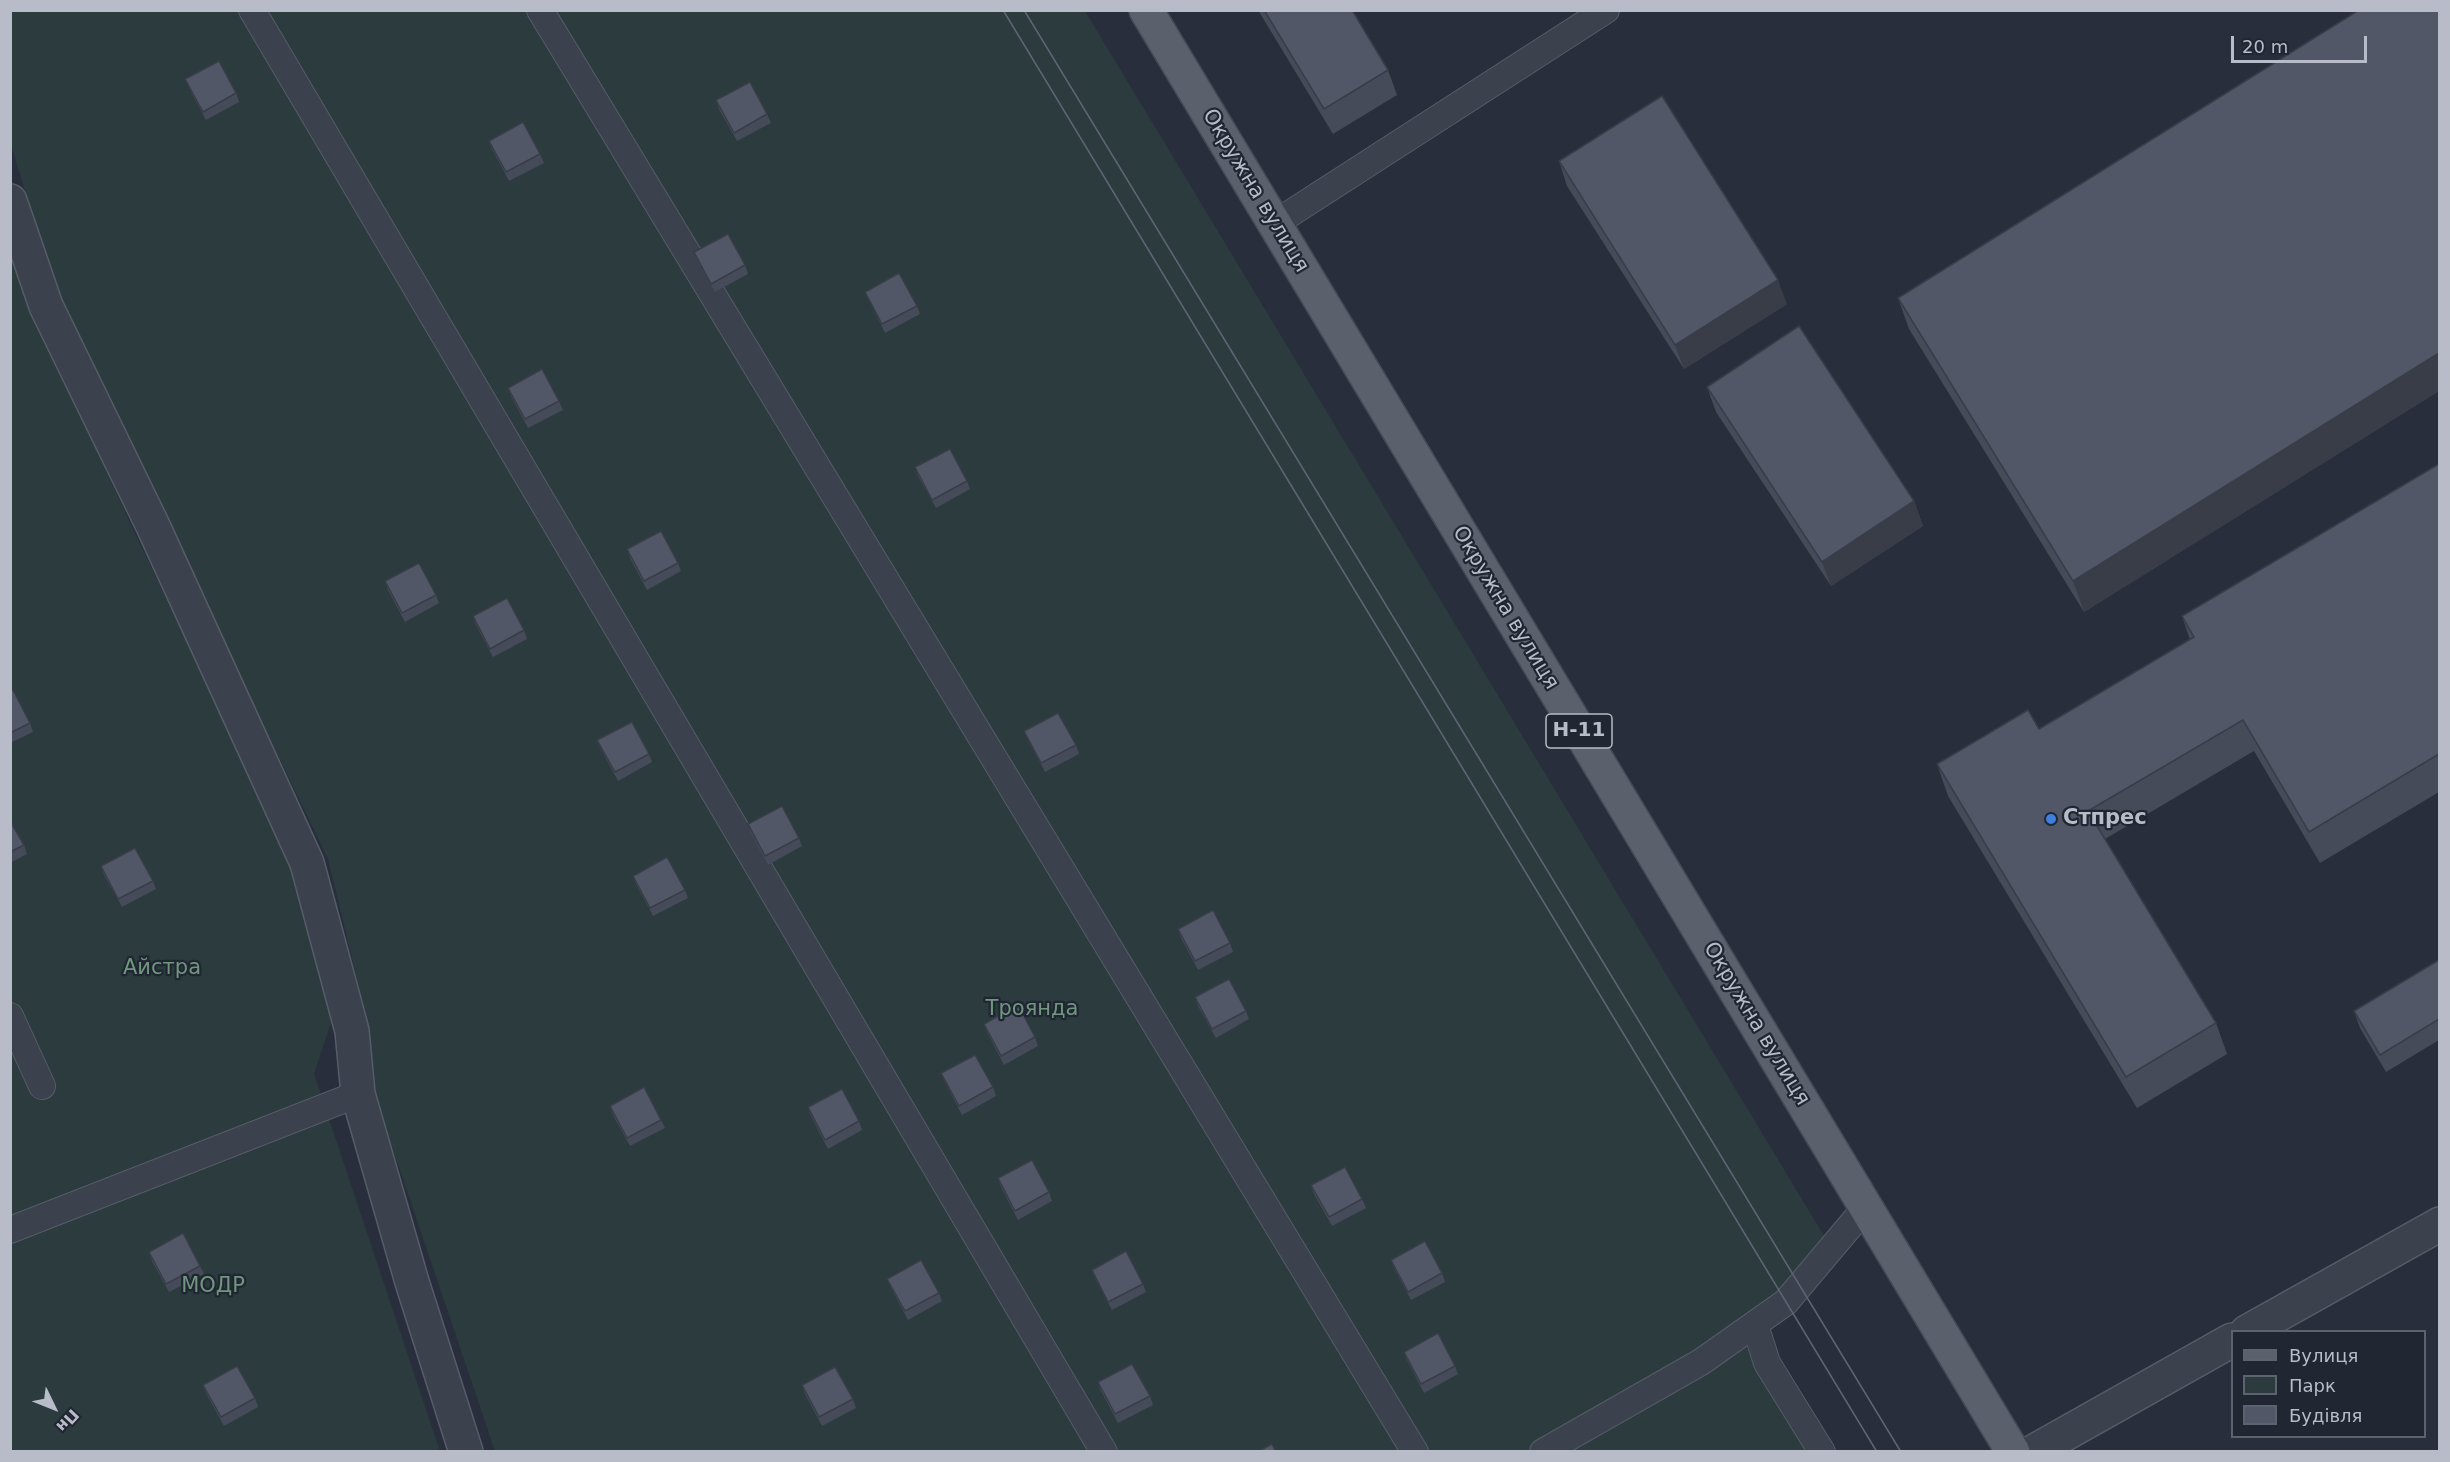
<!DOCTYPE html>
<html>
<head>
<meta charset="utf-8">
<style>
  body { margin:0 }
  #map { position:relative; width:2450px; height:1462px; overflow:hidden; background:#282e3c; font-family:"DejaVu Sans",sans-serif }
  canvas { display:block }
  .frame { position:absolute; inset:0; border:12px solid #b7bcc8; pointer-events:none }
  .legend { position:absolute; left:2231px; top:1330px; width:195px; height:108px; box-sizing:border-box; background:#202632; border:2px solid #5c626e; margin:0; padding:8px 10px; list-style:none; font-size:18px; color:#b7bcc8 }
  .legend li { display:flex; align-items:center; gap:12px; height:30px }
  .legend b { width:30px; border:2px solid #5c626e }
  .north { position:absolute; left:24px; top:1378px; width:60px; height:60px; -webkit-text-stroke:4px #202632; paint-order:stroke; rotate:133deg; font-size:16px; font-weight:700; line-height:24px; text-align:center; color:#b7bcc8 }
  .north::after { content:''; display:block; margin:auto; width:21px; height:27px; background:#b7bcc8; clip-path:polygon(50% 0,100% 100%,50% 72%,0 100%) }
  .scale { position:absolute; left:2231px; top:36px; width:136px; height:27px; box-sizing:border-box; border:3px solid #b7bcc8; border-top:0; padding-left:8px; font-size:18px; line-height:21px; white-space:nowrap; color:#b7bcc8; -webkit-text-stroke:4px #202632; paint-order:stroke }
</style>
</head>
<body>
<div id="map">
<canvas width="2450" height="1462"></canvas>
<div class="frame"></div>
<ul class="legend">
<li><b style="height:8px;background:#5a606c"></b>Вулиця</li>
<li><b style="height:16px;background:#2b3b3e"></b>Парк</li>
<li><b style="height:16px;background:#515767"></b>Будівля</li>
</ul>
<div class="north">Пн</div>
<div class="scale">20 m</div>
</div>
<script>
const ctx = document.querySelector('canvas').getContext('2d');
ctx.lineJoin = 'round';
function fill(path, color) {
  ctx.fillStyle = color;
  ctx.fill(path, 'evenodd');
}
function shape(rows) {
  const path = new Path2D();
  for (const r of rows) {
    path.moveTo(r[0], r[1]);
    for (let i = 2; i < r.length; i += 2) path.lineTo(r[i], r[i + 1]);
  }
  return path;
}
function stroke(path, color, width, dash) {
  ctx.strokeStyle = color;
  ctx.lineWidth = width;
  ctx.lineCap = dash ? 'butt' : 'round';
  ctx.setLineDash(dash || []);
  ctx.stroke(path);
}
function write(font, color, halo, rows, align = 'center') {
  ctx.font = font + ' "DejaVu Sans",sans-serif';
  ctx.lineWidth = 4.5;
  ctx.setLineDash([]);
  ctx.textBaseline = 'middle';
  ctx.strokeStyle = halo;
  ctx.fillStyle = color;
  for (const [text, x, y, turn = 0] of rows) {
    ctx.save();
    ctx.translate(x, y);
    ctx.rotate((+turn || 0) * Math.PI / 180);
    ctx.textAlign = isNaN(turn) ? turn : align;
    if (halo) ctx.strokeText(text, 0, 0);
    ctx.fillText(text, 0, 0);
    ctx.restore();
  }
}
const green = shape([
  [10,11,1085,11,1832,1249,1739,1335,1809,1451,495,1451,376,1099,369,1029,328,859,59,303,11,145],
  [10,245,31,305,132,527,293,865,331,1022,314,1074,440,1451,11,1451]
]);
const lane = shape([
  [252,10,1104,1452],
  [540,10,1415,1452],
  [1274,224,1606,10],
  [10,1016,42,1086],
  [10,1230,358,1094],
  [1755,1325,1767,1363,1822,1452],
  [1543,1452,1701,1362,1786,1302,1866,1207]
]);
const street = shape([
  [10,201,46,306,153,526,307,863,352,1031,358,1094,412,1282,466,1452],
  [2247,1332,2440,1224],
  [2033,1452,2232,1340]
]);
const primary = shape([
  [1146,10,2013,1452]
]);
const tram = shape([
  [1003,10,1877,1452],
  [1024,10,1901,1452]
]);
const wall = shape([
  [1258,10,1352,10,1388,70,1397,95,1333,134],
  [2439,10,2439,391,2084,612,1909,329,1898,298],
  [185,79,236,93,239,102,206,120,189,88],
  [716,100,767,114,771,123,737,141,719,109],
  [489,141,540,154,544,163,509,181,492,149],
  [1559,161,1787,304,1684,369,1567,186],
  [694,252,745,265,748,274,715,292,697,260],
  [865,292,917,306,920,314,885,333,869,300],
  [1707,387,1914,501,1923,526,1831,586,1716,412],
  [508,388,559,401,563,410,528,428,511,396],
  [2439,464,2439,792,2320,863,2254,751,2105,839,2216,1023,2227,1054,2137,1108,1948,796,1937,764,2039,729,2190,640,2182,616],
  [915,467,967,481,970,489,936,508,918,476],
  [627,549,678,563,681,571,647,590,630,558],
  [385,581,436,595,439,603,405,622,388,590],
  [473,616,524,630,527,639,493,657,476,625],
  [10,692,30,723,33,732,10,743],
  [1024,731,1076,745,1079,754,1045,772,1028,740],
  [597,740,649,754,652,762,618,781,601,749],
  [10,821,24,845,27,854,10,863],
  [748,824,799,838,802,846,768,865,751,833],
  [101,866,153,881,156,889,122,907,104,875],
  [633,876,685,890,688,898,653,916,636,884],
  [1178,929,1230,943,1233,952,1198,970,1181,938],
  [2439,960,2439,1040,2386,1072,2360,1028,2354,1011],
  [1195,997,1246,1011,1249,1019,1216,1038,1198,1006],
  [984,1024,1035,1037,1038,1046,1004,1065,987,1032],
  [941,1073,993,1087,996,1096,962,1115,945,1082],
  [610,1106,661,1120,665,1128,630,1146,613,1115],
  [808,1107,859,1121,862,1130,828,1149,811,1116],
  [998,1178,1049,1192,1052,1201,1018,1220,1001,1187],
  [1311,1185,1362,1199,1366,1208,1332,1226,1314,1194],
  [149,1252,200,1266,204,1274,169,1292,152,1261],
  [1391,1260,1442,1273,1445,1282,1411,1300,1394,1268],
  [1092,1270,1143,1284,1146,1292,1112,1310,1095,1278],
  [887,1279,939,1293,942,1301,908,1320,891,1288],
  [1404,1352,1455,1366,1458,1374,1424,1393,1407,1360],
  [1098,1382,1150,1396,1153,1405,1118,1423,1101,1391],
  [203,1385,255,1398,258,1407,224,1426,206,1393],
  [802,1385,853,1399,856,1408,822,1426,805,1394]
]);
const shadedWall = shape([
  [1778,280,1787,304,1684,369,1675,345],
  [2439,353,2439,391,2084,612,2073,581],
  [1914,501,1923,526,1831,586,1822,562]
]);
const building = shape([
  [1264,10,1352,10,1388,70,1324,109,1264,10],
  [2359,10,2439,10,2439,353,2073,581,1898,298,2359,10],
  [219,61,236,93,203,112,185,79,219,61],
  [750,82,767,114,734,133,716,100,750,82],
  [1662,96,1778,280,1675,345,1559,161,1662,96],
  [523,122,540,154,506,172,489,141,523,122],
  [728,234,745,265,711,284,694,252,728,234],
  [899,273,917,306,882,324,865,292,899,273],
  [1799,326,1914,501,1822,562,1707,387,1799,326],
  [542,369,559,401,525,419,508,388,542,369],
  [950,449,967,481,932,500,915,467,950,449],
  [2439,464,2439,754,2309,832,2243,720,2088,811,2216,1023,2126,1077,1937,764,2028,710,2039,729,2194,637,2182,616,2439,464],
  [661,531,678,563,644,581,627,549,661,531],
  [419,563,436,595,402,613,385,581,419,563],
  [507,598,524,630,490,649,473,616,507,598],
  [13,690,30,723,10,733,10,692,13,690],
  [1058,713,1076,745,1041,763,1024,731,1058,713],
  [632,722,649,754,615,772,597,740,632,722],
  [782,806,799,838,765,856,748,824,782,806],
  [10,821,24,845,10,852,10,821],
  [135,848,153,881,118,899,101,866,135,848],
  [667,857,685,890,650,908,633,876,667,857],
  [1213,910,1230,943,1195,961,1178,929,1213,910],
  [2439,960,2439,1019,2380,1055,2354,1011,2439,960],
  [1229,979,1246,1011,1212,1029,1195,997,1229,979],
  [1018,1005,1035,1037,1001,1056,984,1024,1018,1005],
  [975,1055,993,1087,959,1106,941,1073,975,1055],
  [644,1087,661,1120,627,1138,610,1106,644,1087],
  [842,1089,859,1121,825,1140,808,1107,842,1089],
  [1032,1160,1049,1192,1015,1211,998,1178,1032,1160],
  [1345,1167,1362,1199,1329,1217,1311,1185,1345,1167],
  [183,1233,200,1266,166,1284,149,1252,183,1233],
  [1425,1241,1442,1273,1408,1292,1391,1260,1425,1241],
  [1126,1251,1143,1284,1108,1302,1092,1270,1126,1251],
  [921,1260,939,1293,905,1311,887,1279,921,1260],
  [1438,1333,1455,1366,1421,1384,1404,1352,1438,1333],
  [1132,1364,1150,1396,1115,1414,1098,1382,1132,1364],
  [237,1366,255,1398,221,1417,203,1385,237,1366],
  [835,1367,853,1399,819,1417,802,1385,835,1367],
  [1272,1444,1276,1452,1257,1452,1272,1444]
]);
const markers = [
  [2051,819,6,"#3f7fe0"]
];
const shields = [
  [1579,731,66]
];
const shieldNames = [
  ["Н-11",1579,731]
];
const streetNames = [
  ["Окружна вулиця",1255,191,59],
  ["Окружна вулиця",1505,608,59],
  ["Окружна вулиця",1756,1024,59]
];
const poiNames = [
  ["Стпрес",2063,819]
];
const parkNames = [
  ["Айстра",162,969],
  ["Троянда",1032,1010],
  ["МОДР",213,1287]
];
fill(green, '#2b3b3e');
stroke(lane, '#565c68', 28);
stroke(street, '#565c68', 36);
stroke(primary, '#444a56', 36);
stroke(lane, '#3b414d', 26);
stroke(street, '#3b414d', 33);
stroke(primary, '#5a606c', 33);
stroke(tram, '#5e6473', 1.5);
fill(wall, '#464b59');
fill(shadedWall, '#393d48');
fill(building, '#515767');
stroke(building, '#393d48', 1.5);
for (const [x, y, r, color] of markers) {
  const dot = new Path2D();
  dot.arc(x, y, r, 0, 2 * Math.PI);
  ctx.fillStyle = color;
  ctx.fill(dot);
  stroke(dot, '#202632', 2);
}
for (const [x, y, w] of shields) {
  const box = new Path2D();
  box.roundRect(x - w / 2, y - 17, w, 34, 4.5);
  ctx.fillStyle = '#202632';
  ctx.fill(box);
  stroke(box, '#b7bcc8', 1.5);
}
write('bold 20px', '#b7bcc8', null, shieldNames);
write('21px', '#b7bcc8', '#202632', streetNames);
write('bold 21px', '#b7bcc8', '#202632', poiNames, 'left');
write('21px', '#71967e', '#202632', parkNames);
</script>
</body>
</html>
